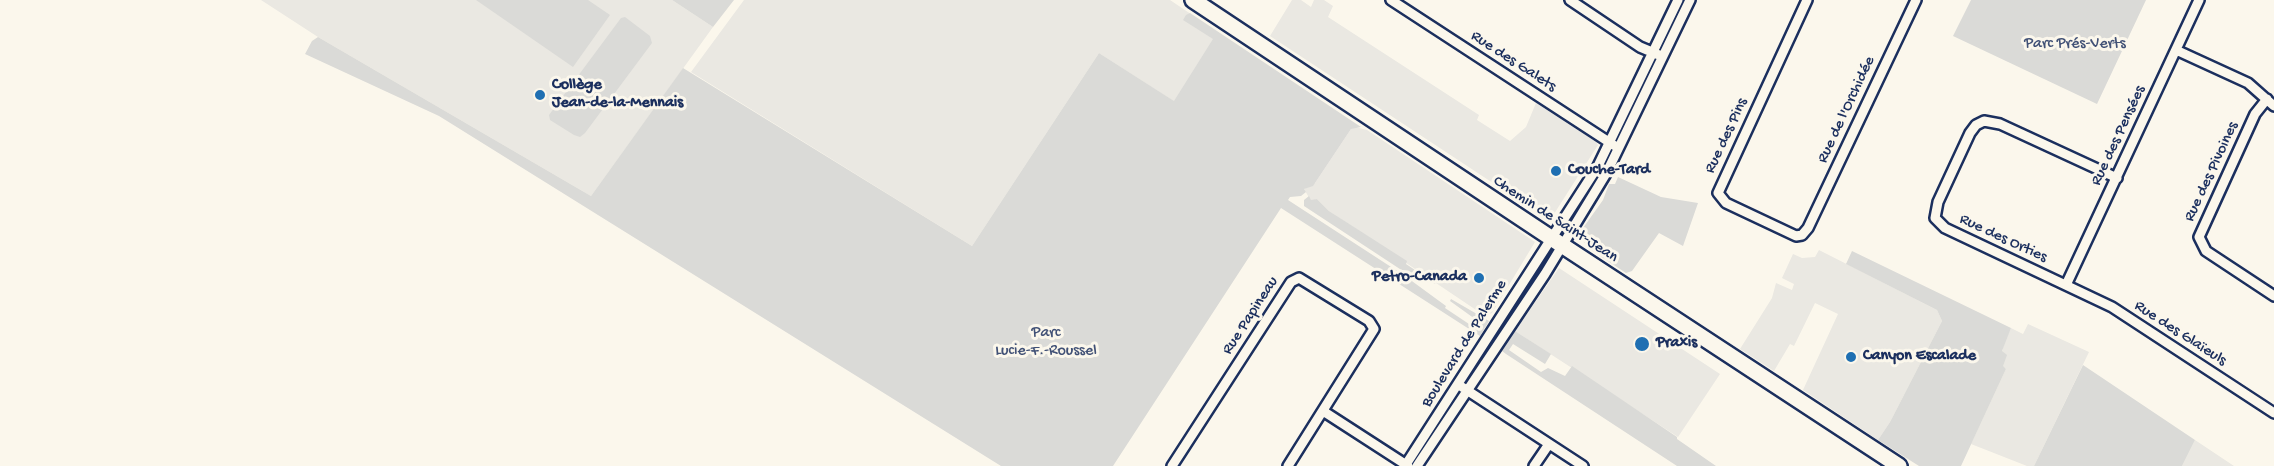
<!DOCTYPE html>
<html>
<head>
<meta charset="utf-8">
<style>
  body { margin:0 }
  canvas { display:block; background:#fbf7ec }
</style>
</head>
<body>
<canvas width="2274" height="466"></canvas>
<script>
const ctx = document.querySelector('canvas').getContext('2d');
ctx.lineJoin = 'round';
function fill(path, color) {
  ctx.fillStyle = color;
  ctx.fill(path, 'evenodd');
}
function shape(rows) {
  const path = new Path2D();
  for (const r of rows) {
    path.moveTo(r[0], r[1]);
    for (let i = 2; i < r.length; i += 2) path.lineTo(r[i], r[i + 1]);
  }
  return path;
}
function stroke(path, color, width, dash) {
  ctx.strokeStyle = color;
  ctx.lineWidth = width;
  ctx.lineCap = dash ? 'butt' : 'round';
  ctx.setLineDash(dash || []);
  ctx.stroke(path);
}
function write(font, color, halo, rows, align = 'center') {
  ctx.font = font + ' "Gochi Hand",sans-serif';
  ctx.lineWidth = 6;
  ctx.setLineDash([]);
  ctx.textBaseline = 'middle';
  ctx.strokeStyle = halo;
  ctx.fillStyle = color;
  for (const [text, x, y, turn = 0] of rows) {
    ctx.save();
    ctx.translate(x, y);
    ctx.rotate((+turn || 0) * Math.PI / 180);
    ctx.textAlign = isNaN(turn) ? turn : align;
    if (halo) ctx.strokeText(text, 0, 0);
    ctx.fillText(text, 0, 0);
    ctx.restore();
  }
}
const built = shape([
  [261,0,672,0,713,27,591,196,318,37],
  [744,0,1170,0,1219,33,1175,102,1099,53,972,246,691,72],
  [1292,0,1301,0,1311,7,1314,0,1324,0,1333,6,1328,17,1479,115,1477,120,1510,141,1526,127,1536,103,1596,142,1598,145,1552,217,1546,218,1270,36],
  [1355,127,1367,130,1535,242,1492,313,1485,316,1329,211,1317,199,1311,201,1304,189,1315,183,1351,129],
  [1819,250,1937,310,1942,321,1890,422,1878,440,1803,390,1838,314,1815,303,1794,346,1790,344,1774,371,1740,349,1772,298,1776,283,1792,290,1794,284,1782,278,1793,254,1802,258,1815,257],
  [1559,268,1720,374,1678,437,1515,331],
  [2028,324,2089,352,2034,466,2027,466,1971,444,2006,369,2003,367,2002,352,2004,342,2011,328,2023,334],
  [2195,440,2234,466,2182,466]
]);
const green = shape([
  [476,0,588,0,610,15,573,67],
  [672,0,734,0,713,27],
  [1971,0,2146,0,2097,104,1953,36],
  [1190,13,1361,127,1351,129,1313,186,1304,189,1306,192,1301,196,1290,197,1288,200,1405,276,1446,306,1445,308,1478,330,1482,324,1450,301,1451,299,1489,321,1480,336,1281,208,1113,466,1001,466,439,116,305,54,312,41,318,37,591,196,683,68,972,246,1099,53,1174,101,1213,39,1183,20,1186,15],
  [625,17,650,36,652,43,585,133,580,137,574,135,550,120,549,115,621,18],
  [1618,177,1661,197,1698,203,1683,246,1659,233,1632,271,1626,273,1591,250,1578,235,1603,200,1609,184,1615,184],
  [1309,196,1311,200,1317,199,1329,211,1407,261,1406,264,1436,284,1406,273,1304,206,1304,200],
  [1852,251,2011,328,2002,351,2007,355,2003,366,2006,369,1961,466,1919,466,1878,440,1890,422,1942,321,1937,310,1846,264],
  [1515,331,1551,354,1545,364,1513,344,1509,350,1541,372,1548,368,1565,376,1572,366,1677,437,1677,439,1716,466,1677,466,1506,354,1502,351],
  [2083,365,2195,440,2182,466,2034,466]
]);
const street = shape([
  [1391,0,1615,146],
  [1570,0,1640,47,1659,55],
  [1807,0,1718,193,1726,203,1796,236,1802,235,1808,228,1916,0],
  [2176,50,2248,83,2274,106],
  [2267,99,2255,114,2199,237,2206,251,2274,296],
  [2117,178,2000,124,1984,121,1976,125,1970,133,1938,202,1935,218,1945,228,2112,307,2274,413],
  [2066,285,2199,0],
  [1462,387,1583,466],
  [1323,411,1408,466],
  [1172,466,1291,282,1299,278,1369,321,1374,329,1288,466],
  [1405,466,1598,166,1678,0],
  [1417,466,1545,274,1607,172,1690,0],
  [1534,466,1549,444]
]);
const primary = shape([
  [1193,0,1551,238,1899,466]
]);
const markers = [
  [540,95,6,"#1f6fb2"],
  [1556,171,6,"#1f6fb2"],
  [1479,278,6,"#1f6fb2"],
  [1642,344,8,"#1f6fb2"],
  [1851,357,6,"#1f6fb2"]
];
const parkNames = [
  ["Parc Prés-Verts",2075,45],
  ["Parc",1046,334],
  ["Lucie-F.-Roussel",1046,352]
];
const streetNames = [
  ["Rue des Galets",1513,62,33],
  ["Rue de l'Orchidée",1847,110,-65],
  ["Rue des Pins",1727,136,-65],
  ["Rue des Pensées",2119,136,-65],
  ["Rue des Pivoines",2212,172,-65],
  ["Chemin de Saint-Jean",1555,220,33],
  ["Rue des Orties",2003,239,25],
  ["Rue Papineau",1251,316,-57],
  ["Rue des Glaïeuls",2180,334,33],
  ["Boulevard de Palerme",1465,344,-58]
];
const poiNames = [
  ["Collège",552,86],
  ["Jean-de-la-Mennais",552,104],
  ["Couche-Tard",1568,171],
  ["Petro-Canada",1467,278,"right"],
  ["Praxis",1656,344],
  ["Canyon Escalade",1863,357]
];
fill(built, '#eae8e2');
fill(green, '#dadad7');
stroke(street, '#1b2f5e', 14);
stroke(primary, '#1b2f5e', 20);
stroke(street, '#fbf7ec', 9);
stroke(primary, '#fbf7ec', 15);
for (const [x, y, r, color] of markers) {
  const dot = new Path2D();
  dot.arc(x, y, r, 0, 2 * Math.PI);
  ctx.fillStyle = color;
  ctx.fill(dot);
  stroke(dot, '#fbf7ec', 2);
}
write('16px', '#415176', '#fbf7ec', parkNames);
write('16px', '#1b2f5e', '#fbf7ec', streetNames);
write('bold 16px', '#1b2f5e', '#fbf7ec', poiNames, 'left');
</script>
</body>
</html>
